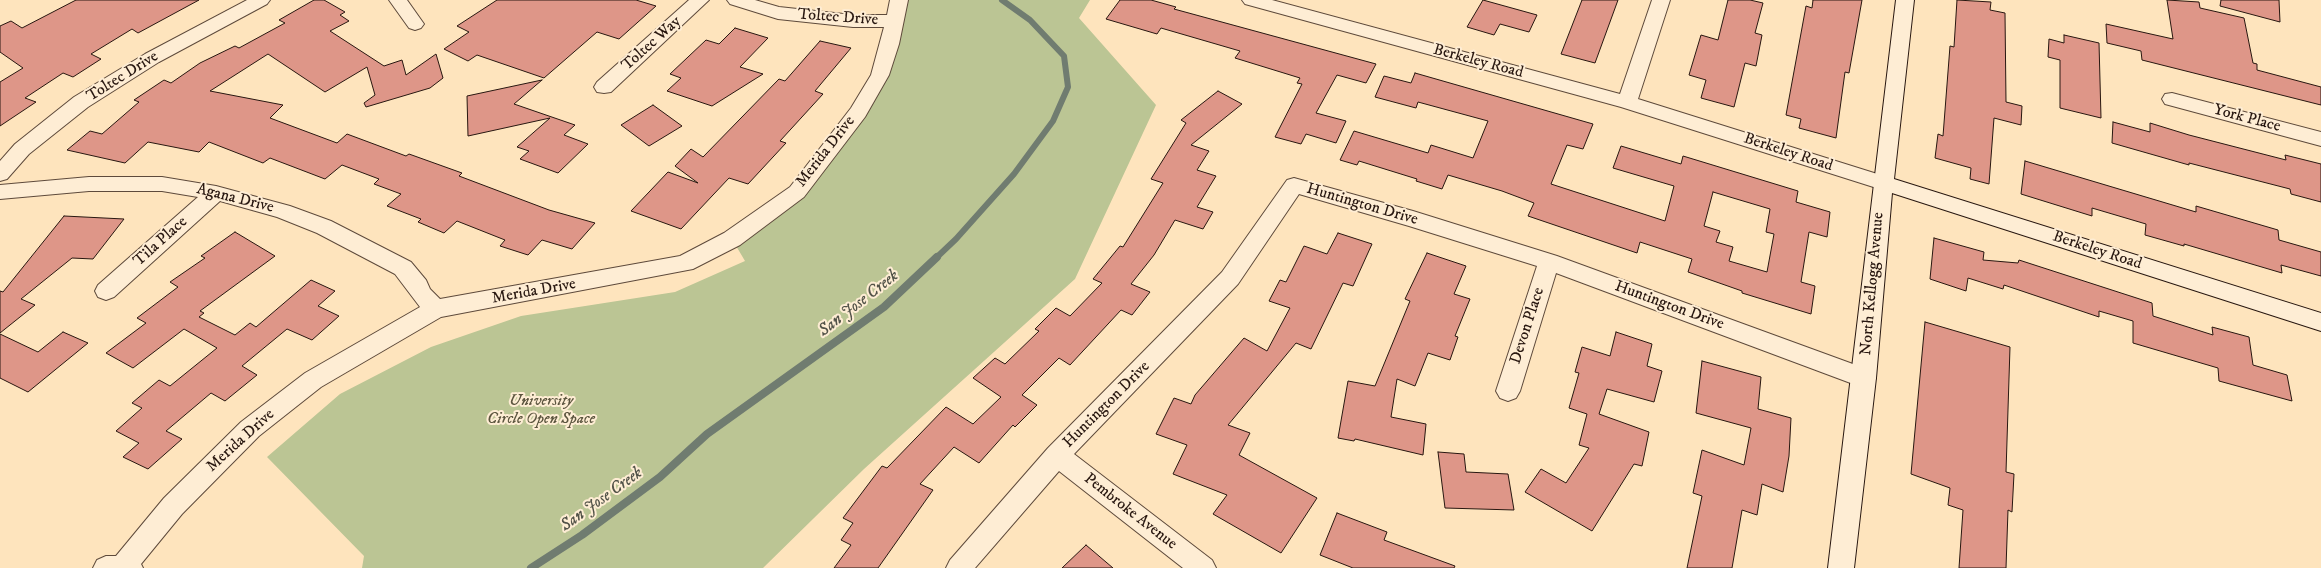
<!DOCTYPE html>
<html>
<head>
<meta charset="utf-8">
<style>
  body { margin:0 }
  canvas { display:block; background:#fee4bd }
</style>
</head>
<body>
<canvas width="2321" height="568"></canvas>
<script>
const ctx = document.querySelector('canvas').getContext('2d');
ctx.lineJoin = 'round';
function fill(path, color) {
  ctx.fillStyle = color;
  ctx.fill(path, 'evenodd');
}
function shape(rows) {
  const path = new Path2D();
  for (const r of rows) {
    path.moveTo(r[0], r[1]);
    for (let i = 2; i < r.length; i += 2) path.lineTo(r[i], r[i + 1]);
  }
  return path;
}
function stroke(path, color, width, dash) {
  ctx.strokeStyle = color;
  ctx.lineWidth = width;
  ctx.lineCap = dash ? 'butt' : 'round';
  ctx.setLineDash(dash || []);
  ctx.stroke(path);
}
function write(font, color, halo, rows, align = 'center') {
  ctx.font = font + ' "IM FELL DW Pica",serif';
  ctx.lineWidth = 4;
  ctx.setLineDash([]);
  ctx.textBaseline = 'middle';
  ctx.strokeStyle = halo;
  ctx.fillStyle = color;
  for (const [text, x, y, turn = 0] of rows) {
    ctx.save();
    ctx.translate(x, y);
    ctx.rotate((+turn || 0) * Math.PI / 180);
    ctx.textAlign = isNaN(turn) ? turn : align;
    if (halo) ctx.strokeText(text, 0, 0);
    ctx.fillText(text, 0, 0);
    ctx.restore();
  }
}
const green = shape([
  [899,0,1090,0,1079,18,1156,105,1075,279,864,469,763,568,362,568,364,556,267,457,340,394,431,347,521,316,675,292,745,261,732,239,761,220,858,112]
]);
const streamFar1 = shape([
  [936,258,956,239,1014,174,1053,121,1068,87,1064,56,1030,20,1002,0]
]);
const stream = shape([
  [531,568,582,535,660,477,707,434,884,307,937,257]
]);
const building = shape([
  [76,0,199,0,138,33,132,29,91,54,101,59,73,77,63,73,25,98,36,102,0,126,0,82,23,68,0,52,0,26,11,21,22,28,76,0],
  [314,0,324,0,345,12,340,15,349,21,330,31,384,66,402,60,406,75,436,54,443,78,430,88,366,107,364,103,375,95,367,67,325,92,268,54,210,91,283,105,270,118,337,143,347,134,406,156,409,154,462,173,459,176,549,210,595,223,572,249,542,240,528,255,500,246,505,240,457,221,444,233,418,222,421,219,387,206,401,194,374,184,379,179,342,165,325,179,270,158,263,163,209,142,199,152,148,142,125,163,67,150,90,131,102,134,139,102,134,100,164,80,171,83,200,63,235,46,239,48,285,23,279,20,314,0],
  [497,0,636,0,656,6,619,39,597,32,544,78,477,55,468,61,444,49,469,32,457,26,497,0],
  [1120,0,1151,0,1176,7,1174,9,1376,64,1366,83,1337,75,1316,113,1346,121,1336,143,1306,134,1301,144,1275,137,1302,84,1297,83,1300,78,1235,58,1240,51,1161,28,1157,34,1106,19,1120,0],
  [1483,0,1537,15,1529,32,1500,24,1494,35,1467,27,1483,0],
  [1582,0,1618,0,1595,63,1561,54,1582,0],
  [1728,0,1750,0,1763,3,1755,33,1762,35,1756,66,1745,63,1734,107,1701,98,1706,80,1689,75,1701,35,1718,40,1728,0],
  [1813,0,1862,0,1849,73,1845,72,1836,138,1799,128,1801,119,1786,115,1806,6,1812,8,1813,0],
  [1957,0,1991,2,1990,10,2005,13,2006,102,2022,106,2021,125,1994,118,1989,184,1970,179,1971,168,1935,158,1938,134,1943,136,1950,46,1954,47,1957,0],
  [2167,0,2199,2,2200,8,2244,18,2253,63,2257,64,2257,70,2321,87,2321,105,2142,60,2141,51,2107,43,2106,24,2173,39,2167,0],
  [2221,0,2279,0,2280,22,2220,6,2221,0],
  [735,28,768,38,740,67,763,74,712,106,667,91,681,78,670,74,706,40,719,44,735,28],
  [2064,35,2099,43,2101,118,2060,108,2060,60,2048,57,2049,39,2064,43,2064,35],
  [820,41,851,48,815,91,823,94,780,141,786,143,748,184,729,178,681,229,631,211,668,172,698,183,675,166,691,149,703,157,779,79,785,81,820,41],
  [1415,73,1593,124,1583,149,1567,145,1551,184,1665,221,1674,186,1613,168,1621,146,1681,164,1683,156,1798,191,1796,202,1830,212,1827,237,1809,232,1801,282,1815,286,1811,314,1742,293,1742,291,1688,272,1692,259,1640,242,1637,253,1528,216,1534,203,1502,191,1448,175,1442,189,1416,181,1417,179,1359,161,1357,165,1340,160,1354,131,1428,153,1431,145,1473,158,1488,121,1418,102,1416,108,1375,97,1384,76,1411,83,1415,73],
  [1713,192,1770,209,1766,232,1774,234,1767,272,1729,261,1733,247,1716,242,1720,231,1704,226,1713,192],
  [542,80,514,104,575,125,564,135,588,144,558,173,520,159,529,151,517,147,550,118,468,136,467,96,542,80],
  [1218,91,1242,104,1191,145,1209,151,1197,170,1216,176,1197,207,1213,212,1203,229,1175,220,1154,255,1131,284,1150,292,1132,315,1121,310,1070,365,1059,358,1022,395,1037,405,1015,427,1013,425,979,463,954,447,920,484,933,490,878,568,834,568,851,545,841,540,853,523,843,518,882,466,887,468,946,407,973,424,1001,397,973,378,995,358,1005,364,1039,331,1035,329,1056,308,1070,316,1102,283,1093,279,1120,246,1123,247,1163,183,1151,179,1186,123,1181,120,1218,91],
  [653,105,682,126,649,146,621,125,653,105],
  [2113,122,2150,132,2150,123,2189,135,2286,160,2285,155,2321,164,2321,202,2291,194,2290,189,2189,163,2189,165,2112,143,2113,122],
  [2025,161,2196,212,2196,206,2278,230,2279,240,2321,252,2321,276,2281,265,2282,273,2184,244,2184,246,2145,235,2146,224,2092,208,2092,216,2021,194,2025,161],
  [64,216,124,219,93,259,72,258,21,299,35,305,0,333,0,291,3,292,64,216],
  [235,232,275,256,200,311,204,313,199,317,235,335,250,323,256,327,311,280,335,291,318,306,339,316,312,340,287,329,242,366,257,375,225,401,211,393,166,431,182,439,148,469,123,457,139,443,116,431,142,408,132,403,159,380,170,386,217,348,184,329,133,368,106,353,146,323,137,318,178,287,170,282,205,258,201,256,235,232],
  [1338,233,1372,244,1353,286,1343,283,1311,349,1296,343,1228,425,1250,433,1239,455,1317,498,1281,553,1213,514,1227,495,1173,474,1187,445,1156,434,1174,398,1191,404,1195,395,1244,338,1267,351,1290,308,1269,301,1280,280,1286,282,1304,246,1327,254,1338,233],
  [1934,238,1984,252,1983,260,2018,263,2019,260,2152,303,2153,316,2213,335,2212,327,2249,337,2253,365,2287,375,2292,401,2219,381,2218,368,2133,343,2133,321,2099,311,2099,317,2004,285,2003,289,1968,278,1966,291,1930,279,1934,238],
  [1427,253,1466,266,1454,294,1470,299,1455,336,1458,337,1450,360,1428,353,1415,386,1397,379,1391,417,1426,424,1423,455,1355,439,1354,441,1338,438,1348,381,1375,386,1410,301,1405,299,1427,253],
  [1925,322,2010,347,2006,472,2014,474,2012,512,2008,510,2006,568,1959,568,1963,510,1948,505,1950,488,1911,474,1925,322],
  [63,332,88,343,28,392,0,378,0,334,38,352,63,332],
  [1616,332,1652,344,1647,366,1662,371,1654,402,1607,389,1599,414,1649,432,1642,466,1634,464,1592,531,1525,492,1541,469,1566,483,1589,448,1579,445,1587,414,1569,408,1579,373,1575,372,1582,347,1610,356,1616,332],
  [1702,361,1761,377,1758,409,1791,418,1789,456,1783,492,1762,484,1757,515,1742,510,1732,568,1687,568,1702,496,1693,493,1702,450,1744,465,1751,428,1696,413,1702,361],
  [1438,452,1464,454,1466,472,1508,474,1514,510,1445,508,1438,452],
  [1337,513,1387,532,1384,540,1455,566,1454,568,1353,568,1320,555,1337,513],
  [1086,545,1113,568,1062,568,1086,545]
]);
const street = shape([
  [247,0,270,0,267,4,159,62,88,107,29,154,7,179,0,181,0,161,15,144,74,97,145,54,247,0],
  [389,0,407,0,424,24,421,28,415,30,409,28,389,0],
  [689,0,709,0,611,92,604,93,597,92,594,87,597,82,689,0],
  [727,0,755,0,779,7,853,15,887,15,890,0,908,0,899,44,889,75,865,117,804,197,740,245,693,269,441,317,321,387,259,436,182,514,141,564,143,568,93,568,97,560,106,556,116,556,164,498,241,422,305,373,420,307,395,274,317,233,277,217,220,201,114,297,106,300,98,297,95,291,98,285,198,197,162,191,89,191,0,199,0,185,89,177,162,177,216,186,290,206,331,221,411,262,426,280,430,289,440,299,680,256,724,233,790,187,851,108,871,75,884,27,853,27,778,19,730,4,727,0],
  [1242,0,1272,0,1620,94,1652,0,1670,0,1638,99,1890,178,1893,183,1890,188,1883,190,1621,107,1245,4,1242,0],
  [2172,93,2321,132,2321,146,2165,104,2162,99,2165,94,2172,93],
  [1294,178,1413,211,1557,256,1872,371,1876,378,1872,385,1864,388,1556,273,1520,391,1516,398,1508,401,1500,398,1496,391,1537,266,1409,226,1299,194,1238,284,1074,454,1212,560,1216,568,1183,568,1059,471,975,568,946,568,950,560,1048,448,1222,272,1287,180,1294,178]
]);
const secondary = shape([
  [1896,0,1914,0,1894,179,2321,313,2321,331,1892,193,1876,378,1854,568,1828,568,1896,0]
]);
const streetNames = [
  ["Toltec Drive",838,18,4],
  ["Toltec Way",652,44,-42],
  ["Berkeley Road",1478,62,15],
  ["Toltec Drive",123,77,-32],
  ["York Place",2247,119,15],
  ["Merida Drive",826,152,-52],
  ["Berkeley Road",1788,153,18],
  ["Agana Drive",235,199,14],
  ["Huntington Drive",1362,205,16],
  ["Tila Place",161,242,-42],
  ["Berkeley Road",2097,251,18],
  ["North Kellogg Avenue",1873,284,-85],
  ["Merida Drive",534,292,-10],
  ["Huntington Drive",1669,306,20],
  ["Devon Place",1528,326,-72],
  ["Huntington Drive",1107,405,-45],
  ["Merida Drive",241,441,-42],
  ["Pembroke Avenue",1130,512,38]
];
const parkNames = [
  ["University",541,402],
  ["Circle Open Space",541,420]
];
const waterNames = [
  ["San Jose Creek",859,304,-38],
  ["San Jose Creek",602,500,-36]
];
fill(green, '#bbc594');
stroke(streamFar1, '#707c70', 6);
stroke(stream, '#707c70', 8);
fill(building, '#de9688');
stroke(building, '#281710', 1);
stroke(street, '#5e4a3b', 2);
stroke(secondary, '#281710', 2);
fill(street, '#feedd4');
fill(secondary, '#feedd4');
write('16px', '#281710', '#feedd4', streetNames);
write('italic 16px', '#5b543e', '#feedd4', parkNames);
write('italic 17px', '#525248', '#feedd4', waterNames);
</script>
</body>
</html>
